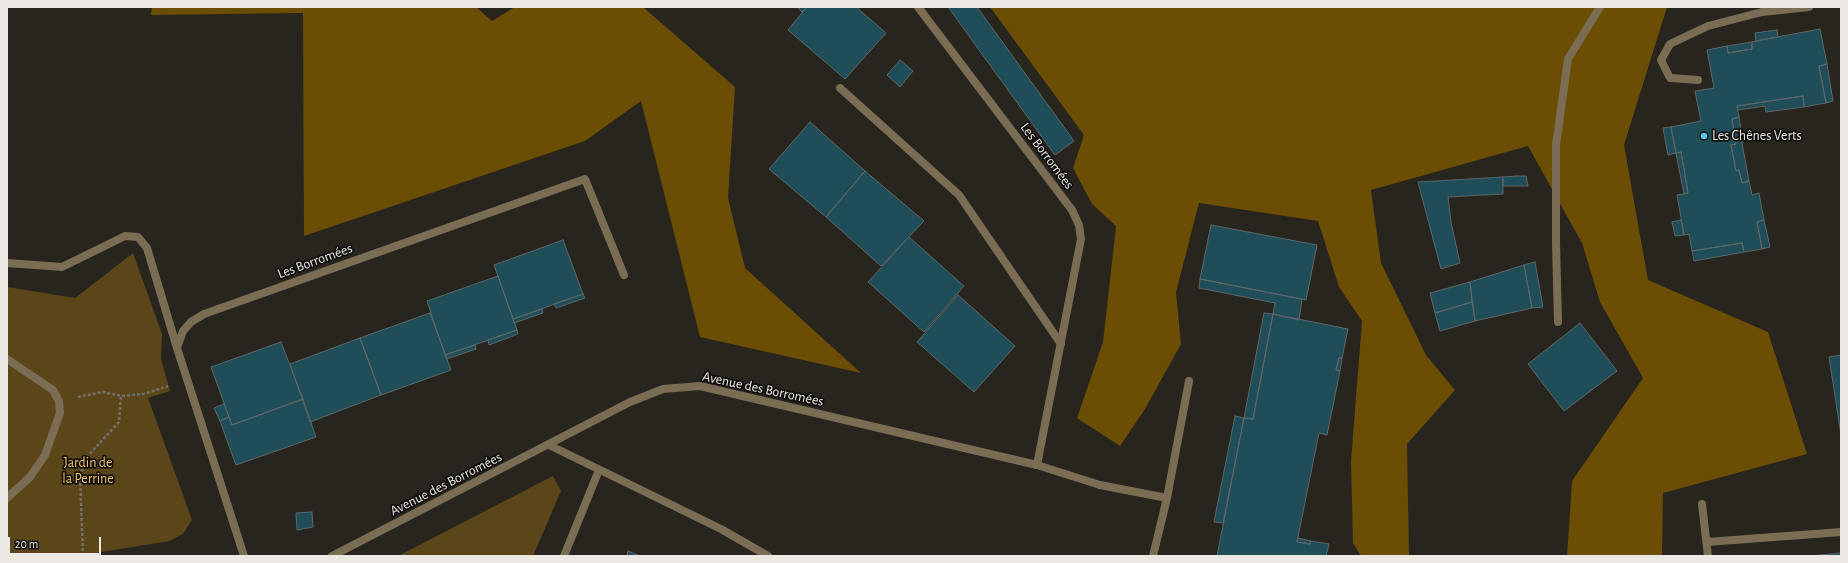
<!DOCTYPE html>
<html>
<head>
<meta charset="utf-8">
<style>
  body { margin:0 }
  #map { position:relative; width:1848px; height:563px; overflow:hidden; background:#28251f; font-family:"Alegreya Sans",sans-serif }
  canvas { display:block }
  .frame { position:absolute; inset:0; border:8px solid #ece9e5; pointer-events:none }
  .scale { position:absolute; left:8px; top:537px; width:93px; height:18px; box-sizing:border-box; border:2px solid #ece9e5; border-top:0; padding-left:5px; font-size:12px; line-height:14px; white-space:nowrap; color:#ece9e5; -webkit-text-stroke:3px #100e0c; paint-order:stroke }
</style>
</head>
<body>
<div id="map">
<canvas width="1848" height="563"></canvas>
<div class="frame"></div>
<div class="scale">20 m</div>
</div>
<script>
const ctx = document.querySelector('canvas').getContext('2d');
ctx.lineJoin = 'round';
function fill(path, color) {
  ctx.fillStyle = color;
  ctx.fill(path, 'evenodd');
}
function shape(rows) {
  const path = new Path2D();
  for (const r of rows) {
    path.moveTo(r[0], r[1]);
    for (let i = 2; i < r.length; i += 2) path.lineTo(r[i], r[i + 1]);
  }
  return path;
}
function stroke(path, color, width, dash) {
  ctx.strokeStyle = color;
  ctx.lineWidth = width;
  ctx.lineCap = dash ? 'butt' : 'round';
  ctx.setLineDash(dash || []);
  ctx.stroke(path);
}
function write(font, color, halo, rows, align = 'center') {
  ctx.font = font + ' "Alegreya Sans",sans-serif';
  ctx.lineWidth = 3.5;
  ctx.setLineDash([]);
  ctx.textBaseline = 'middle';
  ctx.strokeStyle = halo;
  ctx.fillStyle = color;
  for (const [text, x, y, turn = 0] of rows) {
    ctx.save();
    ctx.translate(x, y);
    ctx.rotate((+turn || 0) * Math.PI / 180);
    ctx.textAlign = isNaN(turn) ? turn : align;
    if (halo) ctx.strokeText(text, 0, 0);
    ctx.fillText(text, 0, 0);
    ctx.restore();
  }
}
const green = shape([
  [133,253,162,334,161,359,170,391,148,398,192,520,183,534,170,541,76,556,7,556,7,287,75,298],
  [553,476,561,491,533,556,398,556]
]);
const forest = shape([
  [152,7,476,7,492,21,515,7,643,7,735,87,728,198,745,268,861,373,700,337,641,101,585,141,304,236,303,13,151,15],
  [990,7,1667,7,1624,145,1648,280,1768,332,1807,454,1663,493,1662,556,1567,556,1572,481,1643,378,1600,302,1582,243,1528,146,1371,190,1381,263,1426,355,1455,390,1407,444,1409,556,1361,556,1353,543,1351,461,1362,321,1339,287,1318,221,1199,203,1176,292,1181,344,1145,409,1120,446,1077,418,1103,342,1116,226,1092,204,1073,168,1084,135]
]);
const building = shape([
  [797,7,807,7,802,12,797,7],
  [807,7,856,7,886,33,845,79,788,30,807,7],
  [948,7,977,7,1074,141,1055,155,948,7],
  [1820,29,1827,64,1819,66,1826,103,1804,107,1803,96,1737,106,1739,117,1732,119,1736,144,1731,145,1736,171,1739,170,1742,183,1749,181,1752,195,1759,193,1764,220,1757,222,1762,249,1744,252,1742,243,1692,251,1689,234,1684,235,1677,195,1688,193,1681,152,1676,153,1671,127,1701,121,1695,91,1714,88,1707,50,1727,46,1728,53,1752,49,1752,42,1756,41,1820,29],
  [1777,30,1778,37,1756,41,1755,33,1777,30],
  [1752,42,1752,49,1728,53,1727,46,1752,42],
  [900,60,913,71,900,87,887,75,900,60],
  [1827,64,1833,101,1826,103,1819,66,1827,64],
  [1803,96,1804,107,1766,112,1765,106,1738,110,1737,106,1803,96],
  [1739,117,1743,143,1742,143,1749,181,1742,183,1739,170,1736,171,1731,145,1736,144,1732,119,1739,117],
  [810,122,865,171,826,217,769,169,810,122],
  [1671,127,1676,153,1668,155,1663,128,1671,127],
  [1681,152,1688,193,1684,194,1676,153,1681,152],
  [865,171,924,221,881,266,826,217,865,171],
  [1517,176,1526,176,1528,186,1503,186,1503,177,1517,176],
  [1503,177,1503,194,1448,197,1451,222,1460,263,1441,269,1418,182,1503,177],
  [1681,220,1684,235,1675,236,1672,222,1681,220],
  [1764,220,1770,247,1762,249,1757,222,1764,220],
  [1211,225,1317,245,1306,300,1200,279,1211,225],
  [909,237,964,286,924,332,868,282,909,237],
  [563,240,583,294,513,319,494,265,563,240],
  [1742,243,1744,252,1694,261,1692,251,1742,243],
  [1535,262,1543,307,1532,308,1524,265,1535,262],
  [1524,265,1532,308,1475,321,1470,282,1524,265],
  [498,276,517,330,445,355,427,301,498,276],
  [1200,279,1302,299,1299,320,1273,314,1275,303,1199,288,1200,279],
  [1470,282,1472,302,1435,313,1430,293,1470,282],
  [583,294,585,298,556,308,554,304,583,294],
  [958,295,1015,346,974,392,917,342,958,295],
  [1472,302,1475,321,1440,331,1435,313,1472,302],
  [542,309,543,313,514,323,513,319,542,309],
  [430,313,451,370,381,395,360,338,430,313],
  [1264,313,1273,314,1253,419,1244,418,1264,313],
  [1273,314,1348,329,1342,358,1339,358,1336,370,1340,371,1327,435,1319,433,1297,542,1310,544,1311,541,1329,544,1326,556,1217,556,1244,418,1253,419,1273,314],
  [1580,323,1617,371,1564,411,1528,364,1580,323],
  [517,330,518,334,489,345,488,340,517,330],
  [360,338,381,395,310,422,290,364,360,338],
  [281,342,303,399,232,425,211,367,281,342],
  [475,345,476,349,447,359,445,355,475,345],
  [1841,355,1841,435,1829,357,1841,355],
  [1339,358,1342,358,1340,371,1336,370,1339,358],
  [303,399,316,437,236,465,220,421,229,417,232,425,303,399],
  [224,404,229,417,220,421,214,408,224,404],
  [1235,416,1244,418,1223,523,1214,522,1235,416],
  [312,512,313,527,297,530,296,513,312,512],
  [1298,538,1311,541,1310,544,1297,542,1298,538],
  [628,551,640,556,627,556,628,551],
  [1841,553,1841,556,1810,556,1841,553]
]);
const path = shape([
  [78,397,103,392,121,396,144,394,168,386],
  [83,556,80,477,85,459,119,422,121,396]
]);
const lane = shape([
  [918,7,1072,210,1079,225,1081,239,1037,465],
  [1698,80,1670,78,1661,60,1670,44,1708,26,1762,12,1809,7],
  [840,88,959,195,1061,344],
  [7,263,62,267,125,236,138,237,147,248,177,348],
  [1558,322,1556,243,1556,145,1568,59,1600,7],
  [7,359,53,390,59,401,60,413,45,455,30,477,7,498],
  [549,445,721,529,768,556],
  [1100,485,1167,498],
  [1702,504,1708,556],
  [1707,542,1841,532],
  [244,556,177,348,183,331,191,322,204,314,585,179,624,275],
  [564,556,599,470],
  [1153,556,1167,498,1189,381]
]);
const street = shape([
  [332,556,630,402,663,389,700,386,1037,465,1100,485]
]);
const markers = [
  [1704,136,4,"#57c9e2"]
];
const poiNames = [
  ["Les Chênes Verts",1712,136]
];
const streetNames = [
  ["Les Borromées",1047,156,53],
  ["Les Borromées",315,261,-20],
  ["Avenue des Borromées",763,389,12],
  ["Avenue des Borromées",446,484,-27]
];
const parkNames = [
  ["Jardin de",88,463],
  ["la Perrine",88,479]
];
fill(green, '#5b461a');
fill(forest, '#6b4d03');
fill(building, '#1f4e59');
stroke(building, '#5e6769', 1);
stroke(path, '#73706b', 2.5, [3, 2]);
stroke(lane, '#7a6d54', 8);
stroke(street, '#7a6d54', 8);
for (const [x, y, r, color] of markers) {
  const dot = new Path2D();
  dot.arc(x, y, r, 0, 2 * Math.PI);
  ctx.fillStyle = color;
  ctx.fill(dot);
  stroke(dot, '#100e0c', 1.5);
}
write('14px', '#ece9e5', '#100e0c', poiNames, 'left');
write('14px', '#ece9e5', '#100e0c', streetNames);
write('14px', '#f3c66c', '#100e0c', parkNames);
</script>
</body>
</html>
